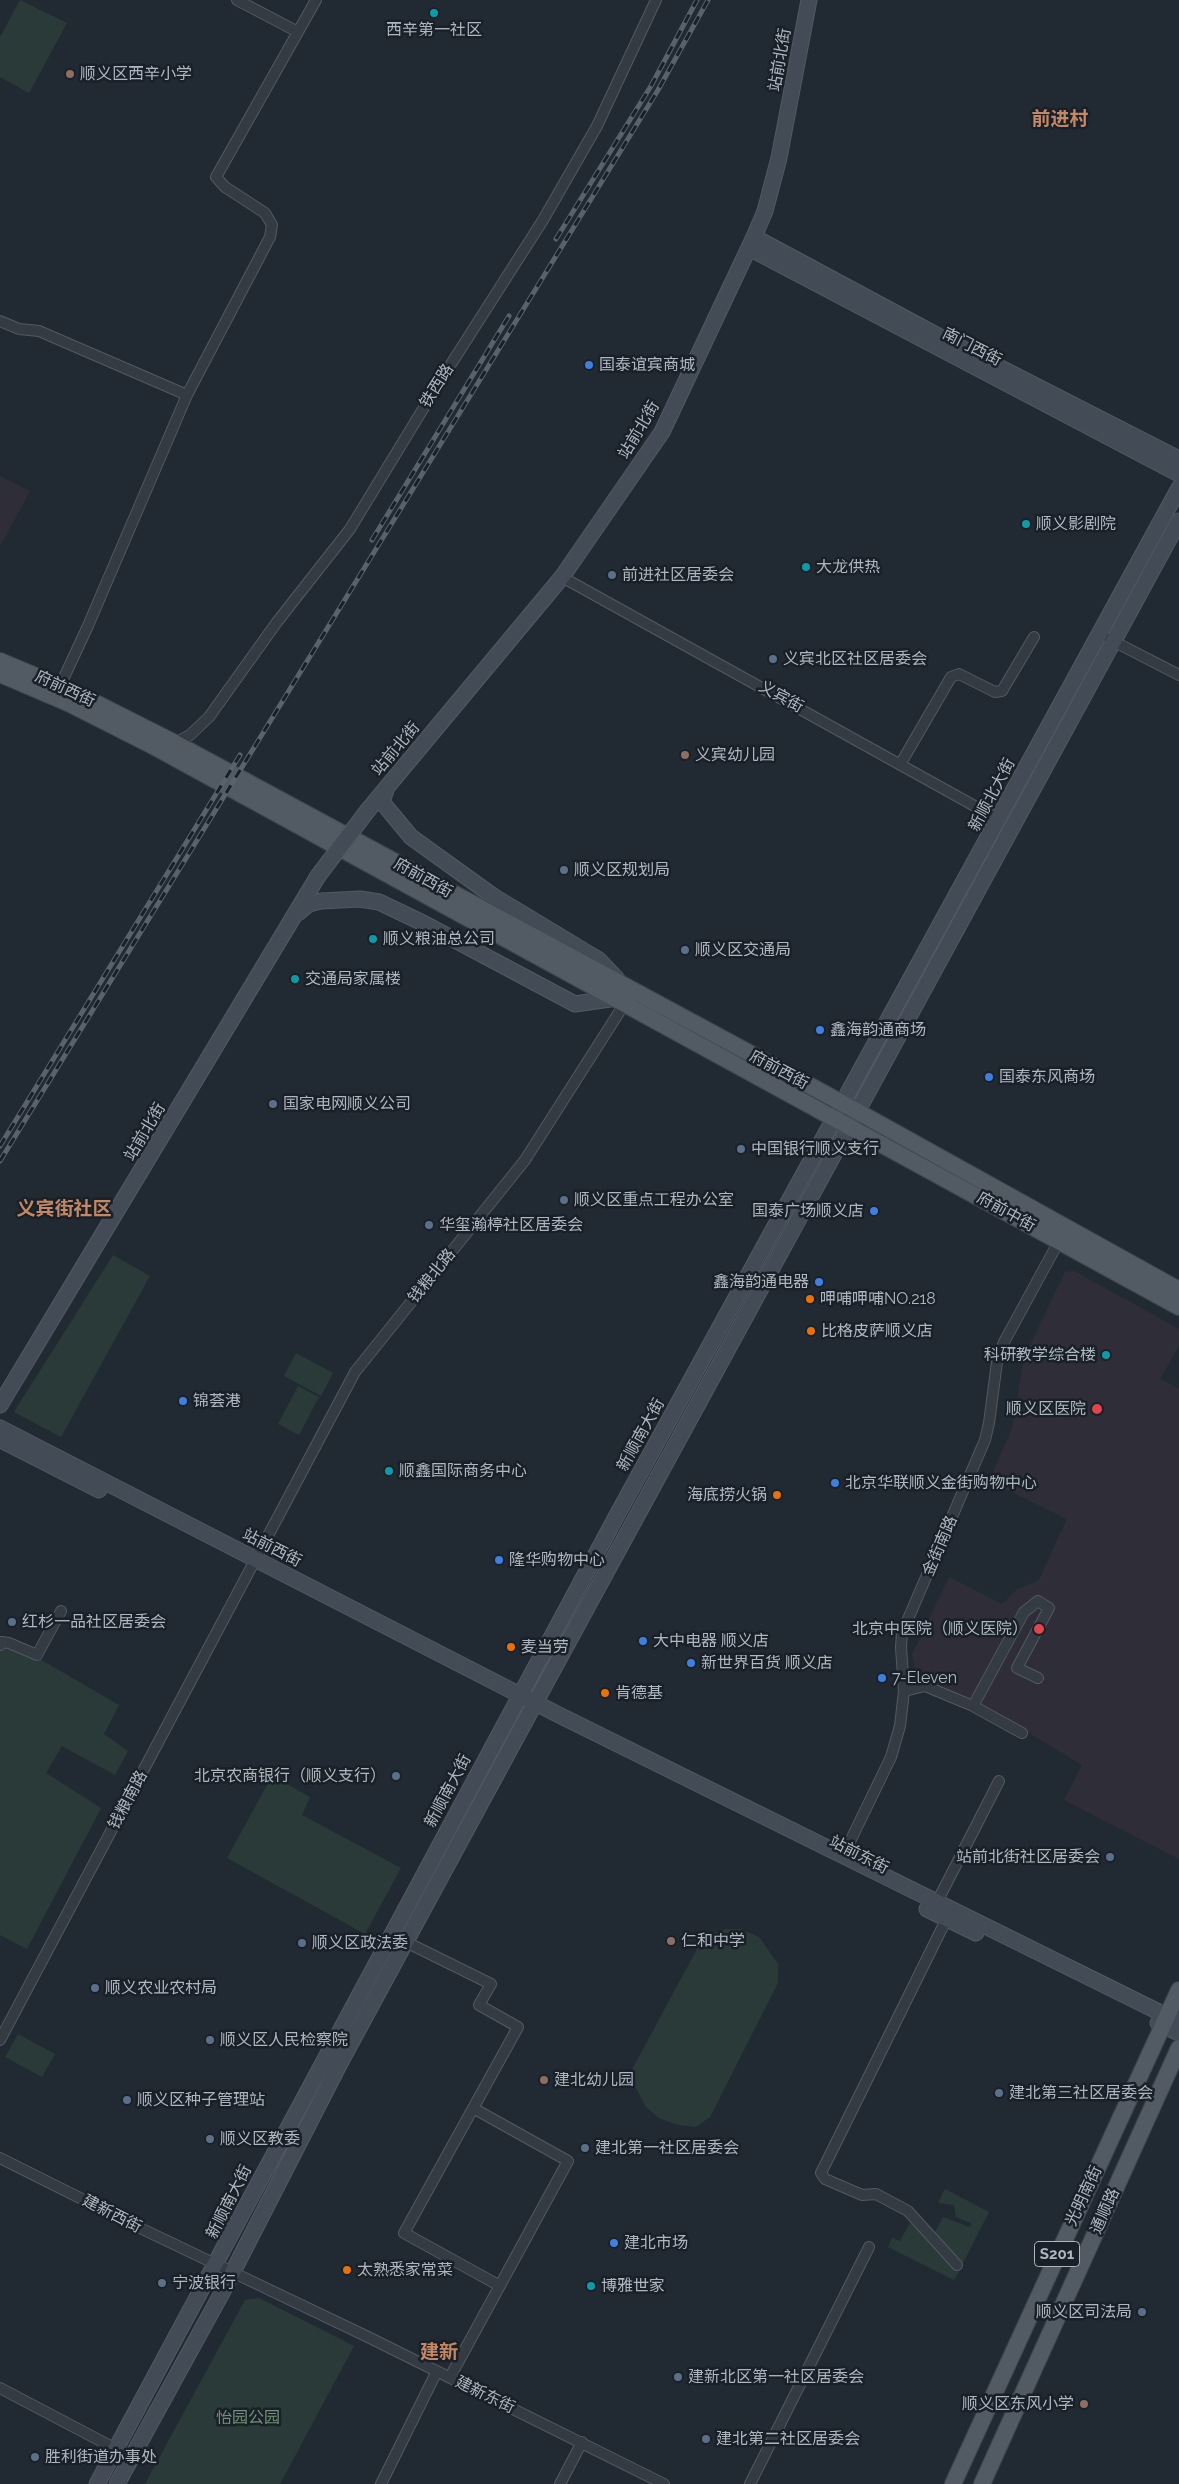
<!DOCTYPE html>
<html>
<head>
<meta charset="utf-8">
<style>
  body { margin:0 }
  canvas { display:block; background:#212a32 }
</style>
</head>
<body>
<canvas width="1179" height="2484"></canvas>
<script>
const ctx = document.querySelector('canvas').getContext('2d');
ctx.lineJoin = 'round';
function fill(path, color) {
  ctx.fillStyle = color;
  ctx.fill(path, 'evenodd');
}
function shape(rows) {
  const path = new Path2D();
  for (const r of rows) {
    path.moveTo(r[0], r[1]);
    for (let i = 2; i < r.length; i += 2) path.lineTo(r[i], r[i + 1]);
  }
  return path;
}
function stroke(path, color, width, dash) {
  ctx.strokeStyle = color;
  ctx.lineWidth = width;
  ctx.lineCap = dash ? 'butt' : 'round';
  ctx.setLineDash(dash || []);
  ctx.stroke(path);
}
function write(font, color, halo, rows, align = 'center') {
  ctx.font = font + ' Raleway,"Noto Sans SC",sans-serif';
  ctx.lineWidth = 5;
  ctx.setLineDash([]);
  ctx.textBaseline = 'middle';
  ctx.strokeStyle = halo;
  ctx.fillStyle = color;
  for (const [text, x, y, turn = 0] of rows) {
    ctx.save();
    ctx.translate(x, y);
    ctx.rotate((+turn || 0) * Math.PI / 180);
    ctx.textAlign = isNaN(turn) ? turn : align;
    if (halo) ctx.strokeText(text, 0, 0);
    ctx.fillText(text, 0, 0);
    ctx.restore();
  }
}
const medical = shape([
  [0,476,30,491,0,546],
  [1074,1271,1179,1329,1179,1345,1160,1379,1179,1389,1179,1859,1064,1800,1082,1765,976,1701,917,1678,912,1655,949,1577,1002,1604,1016,1590,1039,1580,1067,1519,989,1481,1012,1428,1024,1358,1065,1272]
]);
const green = shape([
  [20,0,67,23,29,93,0,77,0,37],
  [113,1255,150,1276,61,1437,14,1412],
  [296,1353,333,1373,321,1396,284,1376],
  [298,1386,319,1397,299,1435,278,1424],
  [0,1636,119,1705,104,1734,128,1751,115,1775,62,1746,46,1773,101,1808,27,1949,0,1935],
  [272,1776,310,1797,302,1815,401,1868,365,1934,227,1858],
  [726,1929,740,1929,759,1937,778,1964,778,1983,710,2117,696,2127,678,2125,659,2118,646,2107,629,2075,704,1936],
  [18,2034,55,2054,42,2077,5,2057],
  [945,2189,989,2212,962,2265,935,2232,943,2217,969,2227,972,2224,956,2217,954,2205,938,2203],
  [910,2223,927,2236,959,2272,954,2280,888,2247,892,2238,900,2241],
  [259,2298,354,2346,280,2484,145,2484,245,2300]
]);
const street = shape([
  [237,0,298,32],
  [0,321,19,329,39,331,187,395,87,628,60,686],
  [187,395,270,237,272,225,265,213,225,187,216,177,316,0],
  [562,577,998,819],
  [1109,639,1179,675],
  [175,743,190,735,209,717,277,622,350,529,437,386,543,220,597,126,656,0],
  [901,763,951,677,959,674,995,692,1002,691,1034,637],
  [0,1645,2,1642,9,1643,37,1655,61,1611],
  [904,1691,925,1686,973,1706,1022,1733],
  [973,1706,1024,1612,1038,1601,1049,1608,1017,1668,1038,1678],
  [843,1856,891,1757,900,1726,904,1691,901,1647,902,1633,985,1440,989,1423,997,1362,1004,1342,1059,1241],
  [937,1902,999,1781],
  [949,1914,821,2173,825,2179,862,2195,876,2194,908,2211,957,2265],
  [406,1942,491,1984,479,2005,518,2027,404,2233,500,2286],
  [0,2040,355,1372,525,1160,625,1003],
  [0,2158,138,2227,368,2337,664,2484],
  [450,2377,568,2161,473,2108],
  [0,2388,116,2449],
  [381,2484,437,2371],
  [560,2484,582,2442],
  [750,2484,869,2247]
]);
const secondary = shape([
  [754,237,942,338,1179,459],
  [749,248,1179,474],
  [387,787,382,802,411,837,493,896,599,960,617,979],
  [368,810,562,577,662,432,754,237,765,211,779,158,809,0],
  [298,913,309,904,321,901,360,899,379,902,423,923,575,1004,617,998],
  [0,1405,318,876],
  [0,1428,559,1715,1179,2022],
  [1,1440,99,1490],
  [927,1909,976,1933],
  [1158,2023,1179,2033],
  [97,2484,616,1517,1179,488],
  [117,2484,223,2291,339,2065,541,1692,1179,521]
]);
const primary = shape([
  [0,661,74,692,175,743,842,1103,1179,1290],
  [0,674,70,704,153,746,1179,1307],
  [953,2484,1179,1990],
  [982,2484,1179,2048]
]);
const rail = shape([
  [556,239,651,86,697,0],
  [372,540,509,316],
  [0,1146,240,755],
  [0,1161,658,90,708,0]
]);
const secondaryBridge = shape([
  [318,876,368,810]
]);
const markers = [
  [434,13,5,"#0f9aa8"],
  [70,74,5,"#8d6e63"],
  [589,365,5,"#3f7fe0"],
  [1026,524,5,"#0f9aa8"],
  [806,567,5,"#0f9aa8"],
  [612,575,5,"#5c6f8a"],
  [773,659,5,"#5c6f8a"],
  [685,755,5,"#8d6e63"],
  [564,870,5,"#5c6f8a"],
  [373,939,5,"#0f9aa8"],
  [685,950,5,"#5c6f8a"],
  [295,979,5,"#0f9aa8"],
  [820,1030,5,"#3f7fe0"],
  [989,1077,5,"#3f7fe0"],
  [273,1104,5,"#5c6f8a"],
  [741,1149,5,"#5c6f8a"],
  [564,1200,5,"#5c6f8a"],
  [874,1211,5,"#3f7fe0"],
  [429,1225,5,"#5c6f8a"],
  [819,1282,5,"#3f7fe0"],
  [810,1299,5,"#e8710a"],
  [811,1331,5,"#e8710a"],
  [1106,1355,5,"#0f9aa8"],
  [183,1401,5,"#3f7fe0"],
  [1097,1409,6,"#e0444e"],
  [389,1471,5,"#0f9aa8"],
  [835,1483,5,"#3f7fe0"],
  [777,1495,5,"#e8710a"],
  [499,1560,5,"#3f7fe0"],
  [12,1622,5,"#5c6f8a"],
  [1039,1629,6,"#e0444e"],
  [643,1641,5,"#3f7fe0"],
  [511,1647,5,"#e8710a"],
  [691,1663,5,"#3f7fe0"],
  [882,1678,5,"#3f7fe0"],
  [605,1693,5,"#e8710a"],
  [396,1776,5,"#5c6f8a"],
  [1110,1857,5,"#5c6f8a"],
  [671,1941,5,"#8d6e63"],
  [302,1943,5,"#5c6f8a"],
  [95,1988,5,"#5c6f8a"],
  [210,2040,5,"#5c6f8a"],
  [544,2080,5,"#8d6e63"],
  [999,2093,5,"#5c6f8a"],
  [127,2100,5,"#5c6f8a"],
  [210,2139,5,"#5c6f8a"],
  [585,2148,5,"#5c6f8a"],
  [614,2243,5,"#3f7fe0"],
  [347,2270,5,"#e8710a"],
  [162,2283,5,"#5c6f8a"],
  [591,2286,5,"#0f9aa8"],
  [1142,2312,5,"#5c6f8a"],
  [678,2377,5,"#5c6f8a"],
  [1084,2404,5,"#8d6e63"],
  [706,2439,5,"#5c6f8a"],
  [35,2457,5,"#5c6f8a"]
];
const shields = [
  [1057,2254,45]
];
const shieldNames = [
  ["S201",1057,2254]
];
const poiNames = [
  ["西辛第一社区",434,30,"center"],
  ["顺义区西辛小学",80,74],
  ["国泰谊宾商城",599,365],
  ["顺义影剧院",1036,524],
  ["大龙供热",816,567],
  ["前进社区居委会",622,575],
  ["义宾北区社区居委会",783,659],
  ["义宾幼儿园",695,755],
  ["顺义区规划局",574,870],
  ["顺义粮油总公司",383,939],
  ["顺义区交通局",695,950],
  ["交通局家属楼",305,979],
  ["鑫海韵通商场",830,1030],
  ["国泰东风商场",999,1077],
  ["国家电网顺义公司",283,1104],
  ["中国银行顺义支行",751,1149],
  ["顺义区重点工程办公室",574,1200],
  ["国泰广场顺义店",864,1211,"right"],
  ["华玺瀚楟社区居委会",439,1225],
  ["鑫海韵通电器",809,1282,"right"],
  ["呷哺呷哺NO.218",820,1299],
  ["比格皮萨顺义店",821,1331],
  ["科研教学综合楼",1096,1355,"right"],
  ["锦荟港",193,1401],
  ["顺义区医院",1086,1409,"right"],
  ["顺鑫国际商务中心",399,1471],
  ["北京华联顺义金街购物中心",845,1483],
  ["海底捞火锅",767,1495,"right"],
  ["隆华购物中心",509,1560],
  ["红杉一品社区居委会",22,1622],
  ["北京中医院（顺义医院）",1028,1629,"right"],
  ["大中电器 顺义店",653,1641],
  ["麦当劳",521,1647],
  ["新世界百货 顺义店",701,1663],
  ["7-Eleven",892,1678],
  ["肯德基",615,1693],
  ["北京农商银行（顺义支行）",386,1776,"right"],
  ["站前北街社区居委会",1100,1857,"right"],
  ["仁和中学",681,1941],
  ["顺义区政法委",312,1943],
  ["顺义农业农村局",105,1988],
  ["顺义区人民检察院",220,2040],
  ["建北幼儿园",554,2080],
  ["建北第三社区居委会",1009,2093],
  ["顺义区种子管理站",137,2100],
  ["顺义区教委",220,2139],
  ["建北第一社区居委会",595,2148],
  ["建北市场",624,2243],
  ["太熟悉家常菜",357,2270],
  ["宁波银行",172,2283],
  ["博雅世家",601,2286],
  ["顺义区司法局",1132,2312,"right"],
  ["建新北区第一社区居委会",688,2377],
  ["顺义区东风小学",1074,2404,"right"],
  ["建北第二社区居委会",716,2439],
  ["胜利街道办事处",45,2457]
];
const streetNames = [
  ["站前北街",780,60,-80],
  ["南门西街",972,347,27],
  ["铁西路",437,386,-58],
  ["站前北街",639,430,-59],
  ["府前西街",65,689,25],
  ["义宾街",781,697,29],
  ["站前北街",396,749,-50],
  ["新顺北大街",992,795,-62],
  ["府前西街",423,878,29],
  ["府前西街",779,1070,28],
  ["站前北街",145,1132,-59],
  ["府前中街",1006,1212,29],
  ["钱粮北路",432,1276,-51],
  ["新顺南大街",641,1435,-61],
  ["金街南路",940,1546,-67],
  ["站前西街",272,1548,27],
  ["新顺南大街",448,1791,-62],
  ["钱粮南路",128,1800,-62],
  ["站前东街",859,1855,27],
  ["光明南街",1084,2196,-65],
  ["新顺南大街",229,2202,-63],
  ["通顺路",1105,2211,-66],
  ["建新西街",112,2214,27],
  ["建新东街",485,2395,26]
];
const parkNames = [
  ["怡园公园",248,2418]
];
const quarterNames = [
  ["前进村",1060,119],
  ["义宾街社区",64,1209],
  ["建新",439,2352]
];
fill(medical, '#2f2e38');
fill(green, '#293a38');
stroke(street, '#525961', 12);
stroke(secondary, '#525961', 17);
stroke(primary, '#3e444d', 18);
stroke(street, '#343b43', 10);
stroke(secondary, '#434b56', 15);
stroke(primary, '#525a63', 16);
stroke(rail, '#59626c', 5);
stroke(rail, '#1a2028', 3, [9]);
stroke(secondaryBridge, '#525961', 17, []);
stroke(secondaryBridge, '#434b56', 15);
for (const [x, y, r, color] of markers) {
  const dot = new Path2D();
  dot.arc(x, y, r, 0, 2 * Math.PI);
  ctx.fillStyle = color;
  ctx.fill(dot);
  stroke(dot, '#1a2028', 2);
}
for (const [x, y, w] of shields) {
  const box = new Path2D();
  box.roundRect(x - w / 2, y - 12.5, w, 25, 4);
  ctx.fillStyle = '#1a2028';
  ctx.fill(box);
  stroke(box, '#aeb6c0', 1);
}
write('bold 15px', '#aeb6c0', null, shieldNames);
write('16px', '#aeb6c0', '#1a2028', poiNames, 'left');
write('16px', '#aeb6c0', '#1a2028', streetNames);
write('16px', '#709376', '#1a2028', parkNames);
write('bold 19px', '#c48866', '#1a2028', quarterNames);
</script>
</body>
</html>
